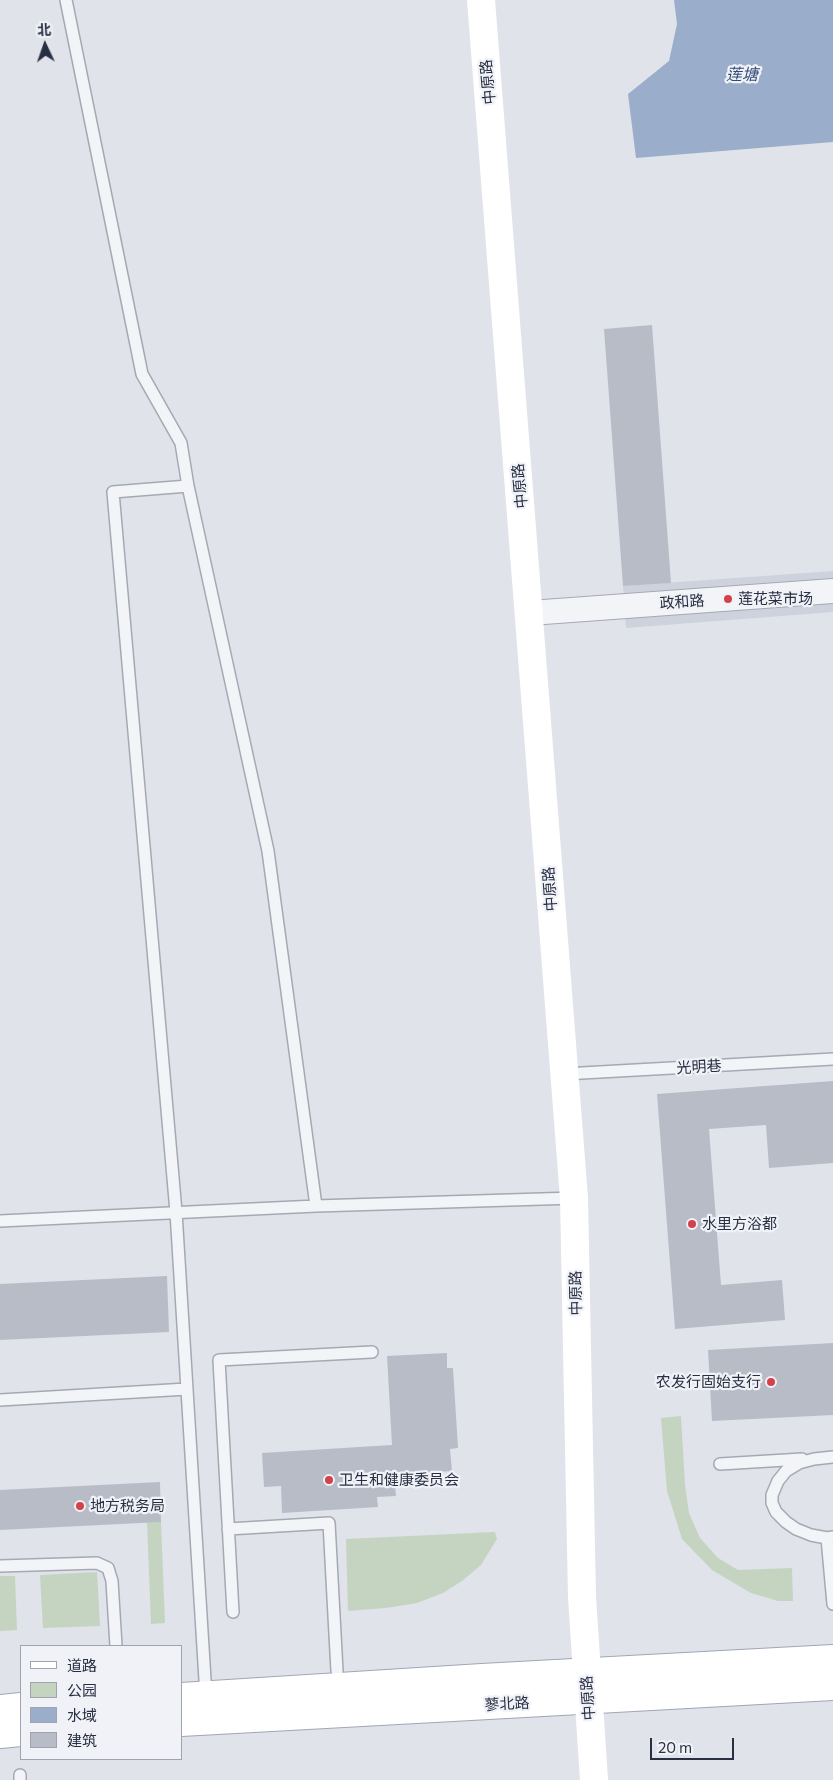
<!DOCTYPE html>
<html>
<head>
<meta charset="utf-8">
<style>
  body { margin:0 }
  #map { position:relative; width:833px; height:1780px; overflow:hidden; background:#e0e3ea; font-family:Commissioner,"Noto Sans SC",sans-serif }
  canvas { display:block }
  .legend { position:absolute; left:20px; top:1645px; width:162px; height:115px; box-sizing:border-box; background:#f0f2f7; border:1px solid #a0a4af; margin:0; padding:6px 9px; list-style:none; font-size:15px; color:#282f42 }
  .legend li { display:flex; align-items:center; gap:10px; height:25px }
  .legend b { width:25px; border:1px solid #a0a4af }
  .north { position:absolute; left:20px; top:20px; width:50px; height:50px; -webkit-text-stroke:4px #f0f2f7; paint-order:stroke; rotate:357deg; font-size:14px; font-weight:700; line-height:20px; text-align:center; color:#282f42 }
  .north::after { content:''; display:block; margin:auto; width:18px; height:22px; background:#282f42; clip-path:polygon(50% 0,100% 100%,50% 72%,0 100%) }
  .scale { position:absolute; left:650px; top:1738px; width:84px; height:22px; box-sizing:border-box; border:2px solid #282f42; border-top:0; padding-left:6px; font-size:15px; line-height:18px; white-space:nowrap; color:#282f42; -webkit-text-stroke:4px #f0f2f7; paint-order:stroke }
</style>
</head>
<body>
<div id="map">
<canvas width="833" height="1780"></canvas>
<ul class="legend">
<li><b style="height:6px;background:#fff"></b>道路</li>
<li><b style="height:14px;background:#c4d4c1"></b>公园</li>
<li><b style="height:14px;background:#9aaecb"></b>水域</li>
<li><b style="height:14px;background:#b7bcc7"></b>建筑</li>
</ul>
<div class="north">北</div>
<div class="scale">20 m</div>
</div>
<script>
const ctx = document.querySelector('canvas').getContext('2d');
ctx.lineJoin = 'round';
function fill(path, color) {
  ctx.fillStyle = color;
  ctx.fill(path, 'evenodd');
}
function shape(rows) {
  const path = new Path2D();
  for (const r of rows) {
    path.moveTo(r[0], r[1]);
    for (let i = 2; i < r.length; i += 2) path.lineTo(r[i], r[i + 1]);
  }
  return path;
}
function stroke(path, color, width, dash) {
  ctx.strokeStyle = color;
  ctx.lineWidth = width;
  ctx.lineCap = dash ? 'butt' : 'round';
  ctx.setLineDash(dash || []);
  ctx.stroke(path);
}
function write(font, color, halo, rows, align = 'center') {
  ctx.font = font + ' Commissioner,"Noto Sans SC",sans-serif';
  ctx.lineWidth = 4.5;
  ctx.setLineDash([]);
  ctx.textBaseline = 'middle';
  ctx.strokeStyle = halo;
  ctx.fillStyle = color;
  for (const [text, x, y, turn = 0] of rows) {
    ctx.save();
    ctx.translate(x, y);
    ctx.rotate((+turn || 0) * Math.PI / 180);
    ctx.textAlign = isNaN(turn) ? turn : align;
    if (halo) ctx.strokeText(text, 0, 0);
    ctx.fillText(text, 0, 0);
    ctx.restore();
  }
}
const built = shape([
  [833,571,833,612,626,628,623,586]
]);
const green = shape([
  [681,1416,685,1485,689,1513,700,1538,718,1558,738,1570,792,1568,793,1601,778,1601,751,1593,712,1570,682,1539,667,1491,661,1418],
  [147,1522,161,1522,165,1623,151,1624],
  [495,1532,497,1539,481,1565,462,1581,443,1593,417,1603,386,1608,348,1611,346,1539],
  [97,1572,100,1626,43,1628,40,1575],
  [0,1576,15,1576,17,1630,0,1631]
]);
const water = shape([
  [674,0,833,0,833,142,636,158,628,94,669,61,677,24]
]);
const building = shape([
  [652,325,671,583,623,586,604,329],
  [833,1081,833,1163,769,1168,766,1125,709,1129,721,1285,782,1280,785,1320,675,1329,657,1094],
  [167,1276,169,1332,0,1340,0,1284],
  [833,1343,833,1415,712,1421,708,1350],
  [447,1353,447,1368,453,1368,458,1448,450,1449,452,1471,394,1475,396,1496,377,1497,378,1507,282,1513,281,1486,264,1487,262,1453,392,1445,387,1356],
  [160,1482,161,1522,0,1530,0,1490]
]);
const service = shape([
  [66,0,142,374,181,443,188,486,268,851,316,1206],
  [188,486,113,492,176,1212,206,1696],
  [564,1074,833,1059],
  [0,1221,316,1206,574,1198],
  [0,1400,187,1389],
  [833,1457,814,1459,799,1463,786,1471,778,1481,772,1495,772,1503,776,1512,786,1522,796,1529,811,1535,827,1538,833,1537],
  [720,1464,802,1459],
  [228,1529,329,1523,337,1671],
  [827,1538,833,1604],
  [0,1566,97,1563,108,1568,112,1581,116,1646],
  [233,1612,219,1360,372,1352],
  [20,1775,20,1780]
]);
const minor = shape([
  [530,613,833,591]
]);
const secondary = shape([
  [481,0,574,1198,582,1597,594,1780]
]);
const primary = shape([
  [181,1697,482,1678,833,1659],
  [0,1709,21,1707],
  [181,1722,833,1686],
  [0,1734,21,1732]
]);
const markers = [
  [728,599,5,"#d3414a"],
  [692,1224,5,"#d3414a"],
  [771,1382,5,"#d3414a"],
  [329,1480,5,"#d3414a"],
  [80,1506,5,"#d3414a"]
];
const streetNames = [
  ["中原路",488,82,-95],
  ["中原路",520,486,-95],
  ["政和路",682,602,-4],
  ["中原路",550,889,-94],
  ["光明巷",699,1067,-3],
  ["中原路",576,1293,-91],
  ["中原路",588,1698,-94],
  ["蓼北路",507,1704,-3]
];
const poiNames = [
  ["莲花菜市场",738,599],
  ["水里方浴都",702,1224],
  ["农发行固始支行",761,1382,"right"],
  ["卫生和健康委员会",339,1480],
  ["地方税务局",90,1506]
];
const waterNames = [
  ["莲塘",742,75]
];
fill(built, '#ced2dc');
fill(green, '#c4d4c1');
fill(water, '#9aaecb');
fill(building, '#b7bcc7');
stroke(service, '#a5a9b4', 14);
stroke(minor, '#a5a9b4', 26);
stroke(primary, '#9fa6b6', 30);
stroke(service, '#f3f4f8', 11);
stroke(minor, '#f3f4f8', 24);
stroke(secondary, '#fff', 28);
stroke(primary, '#fff', 28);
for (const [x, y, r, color] of markers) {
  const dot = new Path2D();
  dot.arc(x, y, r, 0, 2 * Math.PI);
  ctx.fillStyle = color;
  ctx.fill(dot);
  stroke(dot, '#f0f2f7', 2);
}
write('15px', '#282f42', '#f0f2f7', streetNames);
write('15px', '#282f42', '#f0f2f7', poiNames, 'left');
write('italic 16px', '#304a77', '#f0f2f7', waterNames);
</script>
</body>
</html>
